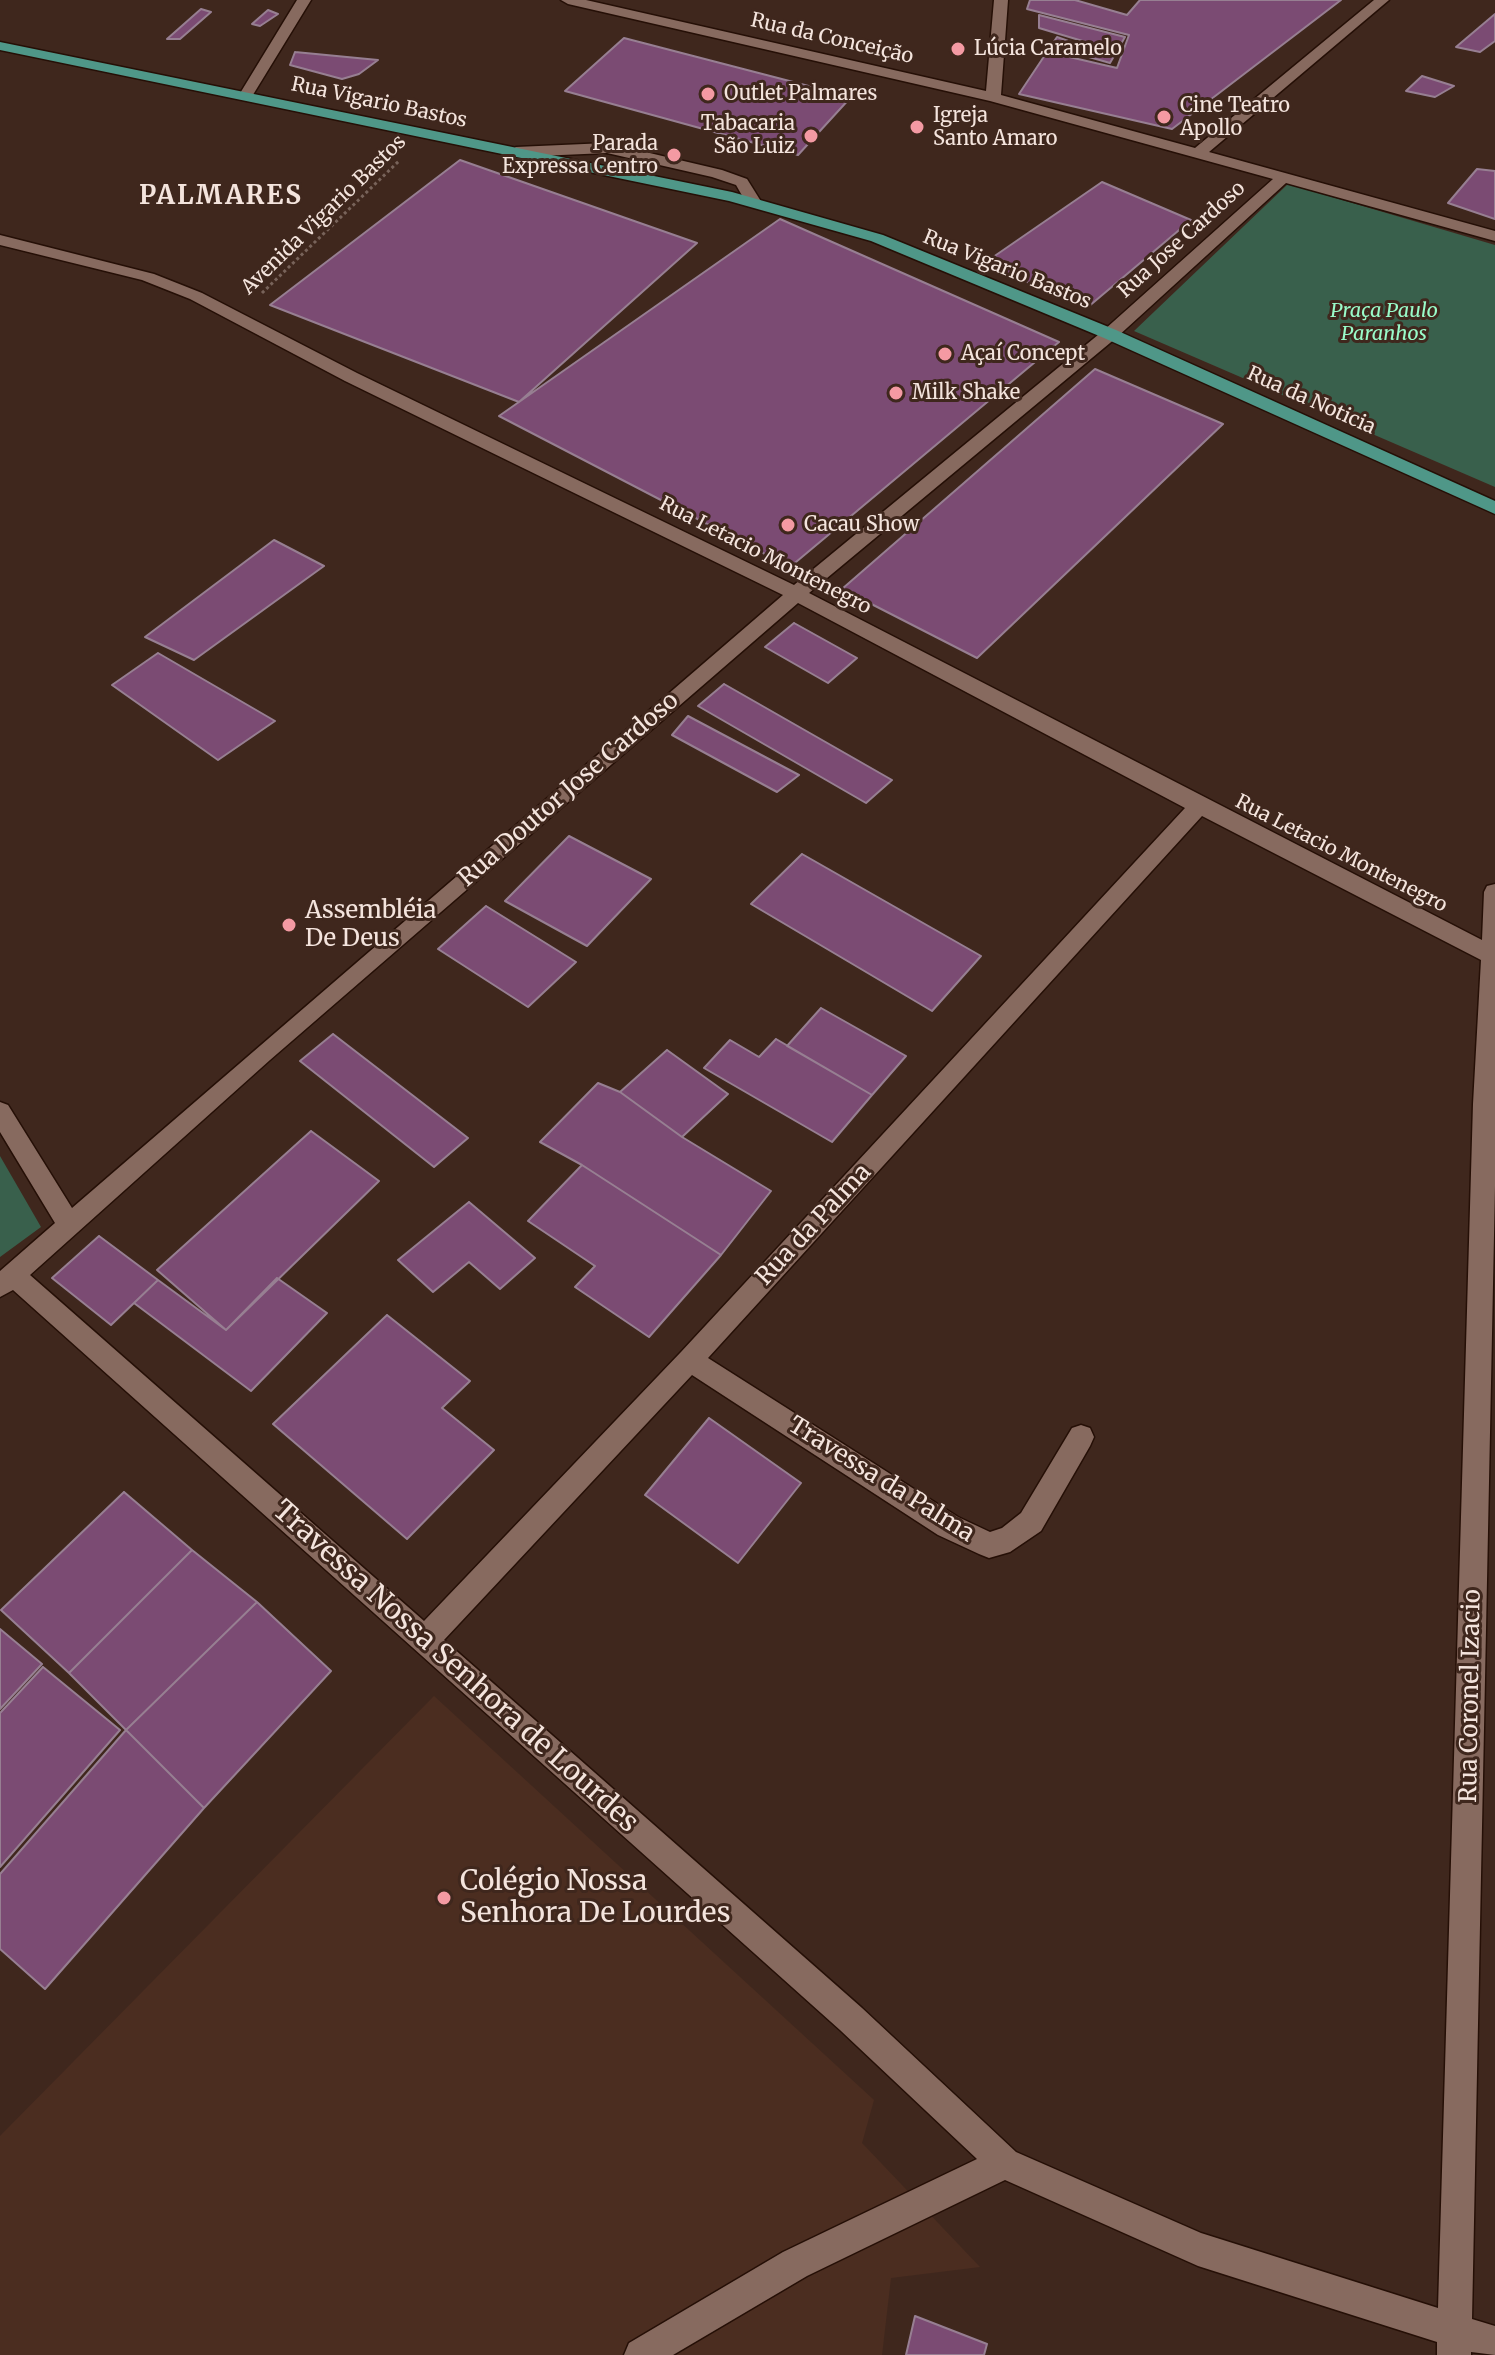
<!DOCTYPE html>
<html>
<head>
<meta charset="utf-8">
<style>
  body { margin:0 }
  canvas { display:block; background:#3f271d }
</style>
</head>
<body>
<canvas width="1495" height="2355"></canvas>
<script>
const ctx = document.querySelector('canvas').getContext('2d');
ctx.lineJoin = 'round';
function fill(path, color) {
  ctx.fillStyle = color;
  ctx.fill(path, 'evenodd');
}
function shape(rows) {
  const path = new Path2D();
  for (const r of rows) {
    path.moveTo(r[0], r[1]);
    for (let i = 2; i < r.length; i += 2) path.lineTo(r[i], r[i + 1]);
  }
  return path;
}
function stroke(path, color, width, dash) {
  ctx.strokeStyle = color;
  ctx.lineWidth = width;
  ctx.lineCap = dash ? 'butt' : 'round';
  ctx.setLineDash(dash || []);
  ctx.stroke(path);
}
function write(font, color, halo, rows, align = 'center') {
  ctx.font = font + ' Merriweather,serif';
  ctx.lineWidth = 6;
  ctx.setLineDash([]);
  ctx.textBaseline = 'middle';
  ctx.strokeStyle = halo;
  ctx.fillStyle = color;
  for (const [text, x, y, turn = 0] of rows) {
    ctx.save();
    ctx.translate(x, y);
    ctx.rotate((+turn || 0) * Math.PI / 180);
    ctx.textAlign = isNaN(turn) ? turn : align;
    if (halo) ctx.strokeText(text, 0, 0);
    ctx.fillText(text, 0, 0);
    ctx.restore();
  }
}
const built = shape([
  [434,1696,874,2100,862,2143,980,2267,891,2278,882,2355,0,2355,0,2136]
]);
const green = shape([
  [1288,184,1495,245,1495,487,1134,331],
  [0,1156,41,1227,0,1257]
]);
const building = shape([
  [1030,0,1075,0,1127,15,1140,0,1341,0,1172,129,1019,94,1057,37,1077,44,1065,56,1117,68,1129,35,1027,9,1030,0],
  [201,9,211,12,180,39,167,39,201,9],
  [268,10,278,14,260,26,252,24,268,10],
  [1495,14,1495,41,1480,52,1456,47,1495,14],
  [1039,15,1125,37,1110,63,1075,53,1086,42,1039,28,1039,15],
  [624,38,851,97,798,155,565,91,624,38],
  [295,52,378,60,359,74,342,79,290,65,295,52],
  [1422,76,1454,86,1435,97,1406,91,1422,76],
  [460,160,697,243,519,402,270,305,460,160],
  [1477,169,1495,171,1495,219,1448,203,1477,169],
  [1102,182,1191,220,1088,307,983,264,1102,182],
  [780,219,1059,342,790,567,499,416,780,219],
  [1095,369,1223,424,977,658,842,589,1095,369],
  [274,540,324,566,194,660,145,637,274,540],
  [794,623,857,658,828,683,765,647,794,623],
  [158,653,275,721,218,760,112,685,158,653],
  [724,684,892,780,866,803,698,706,724,684],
  [688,716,799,775,777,792,672,735,688,716],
  [569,836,651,879,587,946,505,901,569,836],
  [802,854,981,956,932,1011,751,904,802,854],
  [486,906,576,962,528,1007,438,949,486,906],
  [821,1008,906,1056,872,1095,787,1046,821,1008],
  [333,1034,468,1138,434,1167,300,1061,333,1034],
  [776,1039,872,1095,832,1142,704,1068,730,1040,759,1057,776,1039],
  [667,1050,728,1094,682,1137,620,1092,667,1050],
  [598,1083,620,1092,682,1137,771,1191,721,1255,582,1165,540,1142,598,1083],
  [311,1131,379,1181,226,1330,157,1270,311,1131],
  [582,1165,721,1255,649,1337,575,1287,595,1266,528,1221,582,1165],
  [469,1202,535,1258,500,1289,469,1262,433,1292,398,1260,469,1202],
  [99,1236,158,1280,111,1325,52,1278,99,1236],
  [277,1278,327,1313,251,1391,134,1303,158,1280,226,1330,277,1278],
  [387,1315,470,1381,442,1408,494,1450,407,1539,273,1424,387,1315],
  [709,1418,801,1483,738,1563,645,1495,709,1418],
  [124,1492,192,1550,69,1673,1,1610,124,1492],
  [192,1550,257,1602,126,1730,69,1673,192,1550],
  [257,1602,331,1671,204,1808,126,1730,257,1602],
  [0,1629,42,1664,0,1709,0,1629],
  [43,1667,120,1730,0,1867,0,1713,43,1667],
  [126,1730,204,1808,45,1989,0,1949,0,1874,126,1730],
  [915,2316,987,2344,984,2355,906,2355,915,2316]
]);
const path = shape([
  [262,293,399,161]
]);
const minor = shape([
  [297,0,311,0,251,98,241,98,239,95,297,0],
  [561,0,586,0,986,91,994,0,1008,0,1001,95,1195,148,1374,0,1389,0,1209,152,1495,231,1495,241,1286,183,1116,338,809,593,1482,940,1484,892,1487,886,1495,884,1495,1186,1472,2319,1495,2326,1495,2355,1471,2352,1471,2355,1437,2355,1437,2342,1198,2266,1005,2180,807,2276,673,2355,624,2355,629,2343,783,2252,977,2159,840,2030,13,1290,0,1297,0,1271,55,1223,0,1132,0,1102,8,1105,72,1208,783,595,345,381,190,299,142,280,0,245,0,235,154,274,202,293,357,373,794,585,1104,330,1273,179,990,101,568,4,561,0],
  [798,603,1185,808,681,1352,424,1621,30,1275,270,1060,798,603],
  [1202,816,1481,960,1473,1104,1438,2308,1201,2233,1016,2152,862,2008,444,1640,692,1375,938,1535,979,1554,989,1558,1010,1552,1041,1531,1090,1446,1094,1437,1090,1428,1081,1425,1072,1428,1021,1513,1002,1528,990,1532,958,1517,708,1358,1202,816],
  [607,143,722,170,747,179,762,203,760,206,748,206,736,185,712,177,607,153,516,157,508,152,516,147,607,143]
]);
const major = shape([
  [0,42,732,192,883,235,1116,330,1495,501,1495,514,1104,338,871,241,729,201,0,50,0,42]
]);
const markers = [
  [958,49,8,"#f49aa3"],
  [708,94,8,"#f49aa3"],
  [1164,117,8,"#f49aa3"],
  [917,127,8,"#f49aa3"],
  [811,136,8,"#f49aa3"],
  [674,155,8,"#f49aa3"],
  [945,354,8,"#f49aa3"],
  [896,393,8,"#f49aa3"],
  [788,525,8,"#f49aa3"],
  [289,925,8,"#f49aa3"],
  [444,1898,8,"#f49aa3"]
];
const farStreetnames = [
  ["Rua da Conceição",832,39,13],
  ["Rua Vigario Bastos",379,103,12],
  ["Avenida Vigario Bastos",324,215,-44],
  ["Rua Jose Cardoso",1182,240,-42],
  ["Rua Vigario Bastos",1007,270,22],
  ["Rua da Noticia",1311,401,24],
  ["Rua Letacio Montenegro",765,556,27],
  ["Rua Letacio Montenegro",1341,854,27]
];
const farPoinames = [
  ["Lúcia Caramelo",974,49],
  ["Outlet Palmares",724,94],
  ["Cine Teatro",1180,106],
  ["Apollo",1180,129],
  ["Igreja",933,116],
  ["Santo Amaro",933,139],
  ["Tabacaria",795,124,"right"],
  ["São Luiz",795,147,"right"],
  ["Parada",658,144,"right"],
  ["Expressa Centro",658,167,"right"],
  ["Açaí Concept",961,354],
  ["Milk Shake",912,393],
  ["Cacau Show",804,525]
];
const farParknames = [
  ["Praça Paulo",1384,311],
  ["Paranhos",1384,334]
];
const streetNames = [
  ["Rua Doutor Jose Cardoso",569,790,-41],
  ["Rua da Palma",814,1225,-47],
  ["Travessa da Palma",881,1480,32],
  ["Rua Coronel Izacio",1471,1696,-89]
];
const poiNames = [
  ["Assembléia",305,911],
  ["De Deus",305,939]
];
const farDistrictnames = [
  ["PALMARES",221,197]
];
const nearStreetnames = [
  ["Travessa Nossa Senhora de Lourdes",455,1667,42]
];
const nearPoinames = [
  ["Colégio Nossa",460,1882],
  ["Senhora De Lourdes",460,1914]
];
fill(built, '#4b2d20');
fill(green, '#39604c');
fill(building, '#7b4b73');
stroke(building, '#977f92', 2);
stroke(minor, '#250f06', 3);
stroke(major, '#250f06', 3);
stroke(path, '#78635a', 3, [3, 3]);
fill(minor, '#876a5f');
fill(major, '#4f9788');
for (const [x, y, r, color] of markers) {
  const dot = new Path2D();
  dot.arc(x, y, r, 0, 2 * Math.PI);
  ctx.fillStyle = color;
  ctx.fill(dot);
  stroke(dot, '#3f271d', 3);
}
write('20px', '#f4e4dd', '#3f271d', farStreetnames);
write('20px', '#f4e4dd', '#3f271d', farPoinames, 'left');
write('italic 20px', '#99fbc9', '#3f271d', farParknames);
write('24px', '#f4e4dd', '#3f271d', streetNames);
write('24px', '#f4e4dd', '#3f271d', poiNames, 'left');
ctx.letterSpacing = '2px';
write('bold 26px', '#f4e4dd', '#3f271d', farDistrictnames);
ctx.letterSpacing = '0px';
write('28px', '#f4e4dd', '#3f271d', nearStreetnames);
write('28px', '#f4e4dd', '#3f271d', nearPoinames, 'left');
</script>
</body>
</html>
